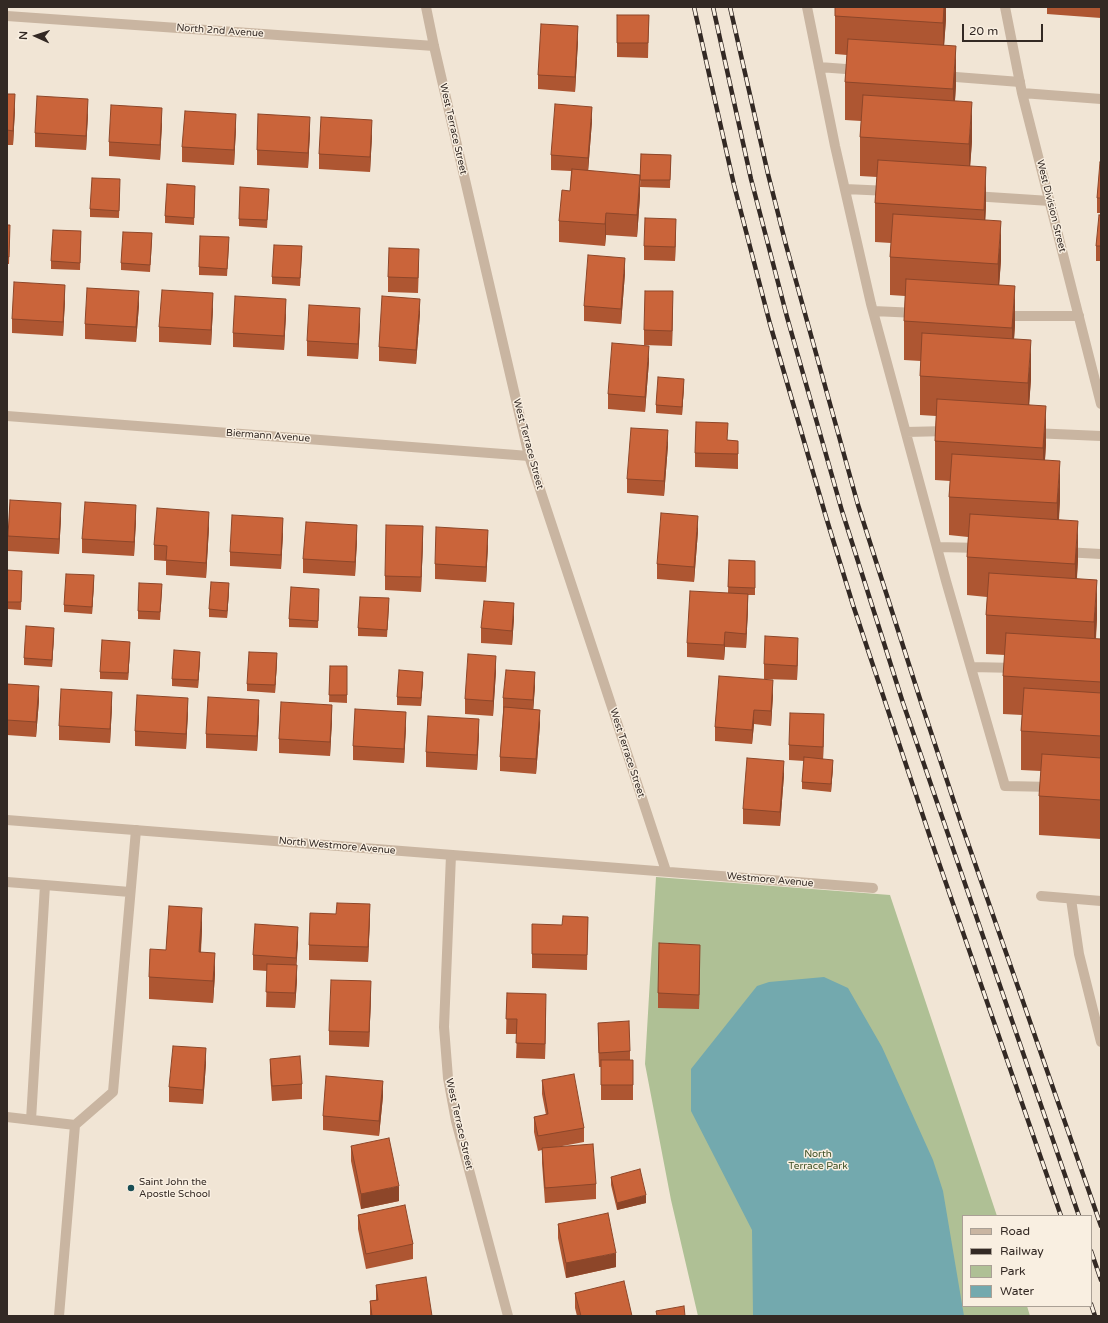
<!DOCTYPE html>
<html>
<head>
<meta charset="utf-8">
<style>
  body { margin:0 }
  #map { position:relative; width:1108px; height:1323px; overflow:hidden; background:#f1e5d5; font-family:"Varela Round",sans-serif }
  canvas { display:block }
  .frame { position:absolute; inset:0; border:8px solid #332924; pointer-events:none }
  .legend { position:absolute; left:962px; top:1215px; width:130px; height:92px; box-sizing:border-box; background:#f9efe1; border:1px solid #aaa095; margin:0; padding:5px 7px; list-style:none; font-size:12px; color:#332924 }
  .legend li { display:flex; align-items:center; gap:8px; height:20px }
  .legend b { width:20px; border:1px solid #aaa095 }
  .north { position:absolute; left:16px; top:16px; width:40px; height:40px; -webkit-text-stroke:3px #f9efe1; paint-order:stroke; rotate:273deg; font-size:11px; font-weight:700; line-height:16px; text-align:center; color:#332924 }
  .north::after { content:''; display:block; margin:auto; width:14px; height:18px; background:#332924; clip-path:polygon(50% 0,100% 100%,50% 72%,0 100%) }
  .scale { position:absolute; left:962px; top:24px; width:81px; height:18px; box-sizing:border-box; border:2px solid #332924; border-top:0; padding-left:5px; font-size:12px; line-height:14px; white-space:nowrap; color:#332924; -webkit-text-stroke:3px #f9efe1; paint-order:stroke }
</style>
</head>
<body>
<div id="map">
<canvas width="1108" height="1323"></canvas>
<div class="frame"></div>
<ul class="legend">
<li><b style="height:5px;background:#c9b5a1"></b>Road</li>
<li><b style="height:5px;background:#332924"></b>Railway</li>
<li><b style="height:11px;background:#afc095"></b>Park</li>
<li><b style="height:11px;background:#73a9ae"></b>Water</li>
</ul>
<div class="north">N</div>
<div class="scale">20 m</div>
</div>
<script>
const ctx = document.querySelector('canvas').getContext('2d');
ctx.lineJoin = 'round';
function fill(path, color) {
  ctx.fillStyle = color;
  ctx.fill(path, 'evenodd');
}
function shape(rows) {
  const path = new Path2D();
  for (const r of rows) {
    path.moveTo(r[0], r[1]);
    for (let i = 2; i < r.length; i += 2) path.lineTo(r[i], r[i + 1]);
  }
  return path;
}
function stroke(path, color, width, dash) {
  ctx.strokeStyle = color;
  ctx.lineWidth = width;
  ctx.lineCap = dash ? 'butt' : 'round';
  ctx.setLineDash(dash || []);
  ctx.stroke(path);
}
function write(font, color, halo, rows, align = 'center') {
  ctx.font = font + ' "Varela Round",sans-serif';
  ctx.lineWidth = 3;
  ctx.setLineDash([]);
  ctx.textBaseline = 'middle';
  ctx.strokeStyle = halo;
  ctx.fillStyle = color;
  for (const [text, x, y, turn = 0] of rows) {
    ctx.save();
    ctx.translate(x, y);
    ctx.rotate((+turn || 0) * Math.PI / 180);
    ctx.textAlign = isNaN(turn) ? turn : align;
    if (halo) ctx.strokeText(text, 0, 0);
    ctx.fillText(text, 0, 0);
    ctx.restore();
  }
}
const green = shape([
  [656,877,890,895,997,1216,963,1216,963,1306,1027,1306,1030,1316,698,1316,671,1200,645,1064]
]);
const water = shape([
  [824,977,848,988,882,1047,933,1160,943,1191,964,1316,753,1316,752,1230,691,1111,691,1069,757,986,769,982]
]);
const service = shape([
  [807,7,835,146,871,304,946,581,1005,786,1053,787],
  [819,67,859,70],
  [943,76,1020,82],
  [845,189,889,191],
  [973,196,1050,201],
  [873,311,917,313],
  [1001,316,1079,316],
  [906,432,948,431],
  [1032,433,1101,436],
  [937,547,981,548],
  [1064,552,1101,554],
  [971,667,1017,668],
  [7,882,45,885],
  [1071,899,1079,954,1101,1042],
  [7,1117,75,1125],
  [31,1120,45,885,130,892],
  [59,1316,75,1125,113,1092,136,830]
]);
const minor = shape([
  [426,7,434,46,529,456,666,871],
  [1005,7,1022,93,1101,404],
  [7,16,434,46],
  [1022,93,1101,99],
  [7,416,529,456],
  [7,820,873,888],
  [451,855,444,1027,448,1078,456,1121,508,1316],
  [1041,896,1101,901]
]);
const rail = shape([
  [694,7,734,185,770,324,826,517,853,605,930,837,1061,1216],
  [713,7,751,179,787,317,842,511,903,703,1079,1216],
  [730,7,768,174,786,245,858,505,920,699,962,826,1101,1226],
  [1091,1251,1101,1280],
  [1091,1304,1095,1316]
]);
const wall = shape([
  [946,7,946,19,944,45,956,85,955,101,972,141,970,166,986,206,985,220,1001,260,999,285,1015,325,1014,339,1031,379,1029,404,1046,444,1045,460,1060,500,1059,520,1078,560,1077,578,1097,618,1096,639,1101,639,1101,839,1039,835,1039,796,1041,771,1021,770,1021,731,1022,715,1003,714,1003,676,1005,655,986,654,986,615,987,597,967,595,967,557,968,537,949,535,949,497,950,481,935,480,935,441,936,416,920,415,920,376,921,361,904,360,904,321,905,296,890,295,890,257,891,243,875,242,875,203,877,177,860,176,860,137,861,121,845,120,845,82,847,55,835,54,835,16],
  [1047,7,1101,7,1101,18,1047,14],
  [649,15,648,58,617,57,617,43],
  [578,41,575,92,538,89,538,75],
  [7,94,15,109,13,145,7,145],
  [88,114,86,150,35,147,35,133],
  [592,121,588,171,640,196,637,237,606,235,605,246,559,242,559,221,570,191,571,171,551,170,551,155],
  [162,123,160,160,109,156,109,142],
  [236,128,234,165,182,162,182,147],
  [310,132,308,168,257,165,257,150],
  [372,135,370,172,319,169,319,154],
  [641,154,671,155,670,188,640,187],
  [1101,162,1101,213,1097,213,1097,198],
  [120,187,119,218,90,217,90,209],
  [195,193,194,225,165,223,165,216],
  [269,196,267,228,239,226,239,219],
  [1101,215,1101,261,1096,261,1096,246],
  [7,225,10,232,9,264,7,264],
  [676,234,675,261,644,260,644,246],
  [81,239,80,270,51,269,51,261],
  [152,241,150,272,121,270,121,263],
  [229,245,227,276,199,275,199,267],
  [302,254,300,286,272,284,272,277],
  [419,264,418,293,388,292,388,277],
  [625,273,621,324,584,321,584,306],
  [65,300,63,336,12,333,12,319],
  [139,305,136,342,85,339,85,324],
  [673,306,672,346,644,345,644,330],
  [213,308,211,345,159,342,159,327],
  [420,313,416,364,379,361,379,347],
  [286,314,284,350,233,347,233,333],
  [360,323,358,359,307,356,307,341],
  [649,361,645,412,608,409,608,394],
  [684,386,682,415,656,413,656,405],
  [728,440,738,441,738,469,695,467,695,453],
  [668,445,664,496,627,493,627,479],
  [61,517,59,554,8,551,8,536],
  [136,520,134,556,82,553,82,539],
  [209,527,206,578,166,575,166,561,154,560,154,545],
  [698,531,694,582,657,579,657,564],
  [283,533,281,569,230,566,230,552],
  [357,540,355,576,303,573,303,559],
  [423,541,421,592,385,590,385,576],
  [488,545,486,582,435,579,435,564],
  [729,560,755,561,755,595,748,595,748,609,746,648,725,647,724,660,687,657,687,643,728,593],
  [7,570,22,578,21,610,7,609],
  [94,582,92,614,64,612,64,605],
  [162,591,160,620,138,619,138,611],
  [229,591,227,618,209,617,209,609],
  [319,597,318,628,289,627,289,619],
  [389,606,387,637,358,636,358,628],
  [514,618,512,645,481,643,481,628],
  [54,635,52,667,24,665,24,658],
  [130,649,128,680,100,679,100,672],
  [798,653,797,680,764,679,764,664],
  [200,659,198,688,172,686,172,679],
  [277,661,275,693,247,691,247,684],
  [330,666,347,666,347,703,329,702],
  [496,671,493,716,465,714,465,699],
  [423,679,421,706,397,705,397,697],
  [7,684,39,700,36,737,7,735],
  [535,686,533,709,540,724,536,774,500,771,500,757,503,712,503,698],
  [773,695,771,726,754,724,752,744,715,741,715,727],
  [112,706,110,743,59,740,59,726],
  [188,712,186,749,135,746,135,731],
  [259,715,257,751,206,748,206,734],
  [332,720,330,756,279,753,279,739],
  [406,727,404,763,353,760,353,746],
  [824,729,823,759,833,767,831,792,802,789,802,782,804,761,789,760,789,745],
  [479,733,477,770,426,767,426,752],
  [784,775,780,826,743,824,743,809],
  [588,917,587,970,532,968,532,954,562,925],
  [370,918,368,962,309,960,309,945],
  [202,930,201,952,215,974,213,1003,149,999,149,977,166,950],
  [298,942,296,965,297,980,295,1008,266,1007,267,971,253,970,253,955],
  [700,960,699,1009,658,1008,658,993],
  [507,993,546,1008,545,1059,516,1058,517,1034,506,1034],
  [371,996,369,1047,329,1045,329,1031],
  [598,1023,630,1051,630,1060,633,1060,633,1100,601,1100,601,1067,599,1067,598,1038],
  [270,1059,302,1084,302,1099,272,1101,270,1073],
  [206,1063,203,1104,169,1102,169,1087],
  [542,1080,584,1128,584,1142,557,1147,596,1184,596,1199,545,1203,542,1163,542,1150,538,1151,534,1132,534,1117,546,1115,542,1094],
  [383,1096,379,1136,323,1130,323,1116],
  [351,1146,399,1201,361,1209,351,1161],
  [611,1177,646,1203,617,1210,611,1185],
  [358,1215,413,1244,413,1259,366,1269,358,1229],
  [558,1224,616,1267,566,1278,558,1238],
  [376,1285,432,1316,370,1316,370,1301,376,1300],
  [575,1293,632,1316,577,1316,575,1308]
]);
const shadedWall = shape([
  [944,7,946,7,946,19,943,61,943,23],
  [578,26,578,41,575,92,575,77],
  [956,46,956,85,953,127,953,89],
  [15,94,15,109,13,145,13,131],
  [88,99,88,114,86,150,86,136],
  [972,102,972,141,969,183,969,144],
  [592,107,592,121,588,172,588,158],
  [162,108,162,123,160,160,160,145],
  [236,114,236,128,234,165,234,150],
  [310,117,310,132,308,168,308,153],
  [372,120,372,135,370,172,370,157],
  [986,167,986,206,984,248,984,210],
  [640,175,640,196,637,237,637,215],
  [606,213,606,235,605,246,605,224],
  [676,219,676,234,675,261,675,247],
  [1001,221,1001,260,998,302,998,264],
  [625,258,625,273,621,324,621,309],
  [65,285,65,300,63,336,63,322],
  [1015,286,1015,325,1012,367,1012,328],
  [139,291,139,305,136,342,136,327],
  [673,291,673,306,672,346,672,331],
  [213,293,213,308,211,345,211,330],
  [286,299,286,314,284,350,284,336],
  [420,299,420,313,416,364,416,350],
  [360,308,360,323,358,359,358,344],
  [1031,340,1031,379,1028,422,1028,383],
  [649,346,649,361,645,412,645,397],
  [684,379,684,386,682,415,682,407],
  [1046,406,1046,444,1043,487,1043,448],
  [668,430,668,445,664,496,664,481],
  [1060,461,1060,500,1057,542,1057,503],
  [61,503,61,517,59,554,59,539],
  [136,505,136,520,134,556,134,542],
  [209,512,209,527,206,578,206,563],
  [698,516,698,531,694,582,694,567],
  [283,518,283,533,281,569,281,555],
  [1078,521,1078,560,1075,602,1075,564],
  [357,525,357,540,355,576,355,562],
  [423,526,423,541,421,592,421,577],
  [488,530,488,545,486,582,486,567],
  [94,575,94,582,92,614,92,607],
  [1097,580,1097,618,1094,661,1094,622],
  [229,583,229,591,227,618,227,611],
  [748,594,748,609,746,648,746,634],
  [514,603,514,618,512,645,512,631],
  [54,628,54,635,52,667,52,660],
  [725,632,725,647,724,660,724,645],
  [798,638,798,653,797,680,797,666],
  [130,642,130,649,128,680,128,673],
  [200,652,200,659,198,688,198,680],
  [277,653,277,661,275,693,275,685],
  [496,656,496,671,493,716,493,701],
  [423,672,423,679,421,706,421,698],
  [535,672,535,686,533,714,533,700],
  [773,680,773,695,771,726,771,711],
  [39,686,39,700,36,737,36,722],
  [112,692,112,706,110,743,110,729],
  [188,698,188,712,186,749,186,734],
  [259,700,259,715,257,751,257,736],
  [332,705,332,720,330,756,330,742],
  [540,710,540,724,536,774,536,759],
  [754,710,754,724,752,744,752,730],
  [406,712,406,727,404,763,404,749],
  [824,714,824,729,823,761,823,747],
  [479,719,479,733,477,770,477,755],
  [833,760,833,767,831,792,831,784],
  [784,761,784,775,780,826,780,812],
  [370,904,370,918,368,962,368,947],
  [202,908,202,930,199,974,199,952],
  [298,927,298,942,296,973,296,958],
  [700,945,700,960,699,1009,699,995],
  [215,953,215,974,213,1003,213,981],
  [297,965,297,980,295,1008,295,993],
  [371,981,371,996,369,1047,369,1032],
  [546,994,546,1008,545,1059,545,1044],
  [206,1048,206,1063,203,1104,203,1090],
  [383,1081,383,1096,379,1136,379,1121],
  [399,1186,399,1201,361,1209,361,1194],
  [646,1195,646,1203,617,1210,617,1203],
  [616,1253,616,1267,566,1278,566,1263]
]);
const building = shape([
  [835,7,944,7,943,23,835,16,835,7],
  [617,15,649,15,648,43,617,43,617,15],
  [541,24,578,26,575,77,538,75,541,24],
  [848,39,956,46,953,89,845,82,848,39],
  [7,94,15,94,13,131,7,130,7,94],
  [863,95,972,102,969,144,860,137,863,95],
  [37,96,88,99,86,136,35,133,37,96],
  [555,104,592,107,588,158,551,155,555,104],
  [111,105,162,108,160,145,109,142,111,105],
  [185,111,236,114,234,150,182,147,185,111],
  [258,114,310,117,308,153,257,150,258,114],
  [321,117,372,120,370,157,319,154,321,117],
  [641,154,671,155,670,180,640,180,641,154],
  [878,160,986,167,984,210,875,203,878,160],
  [1100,162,1101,162,1101,198,1097,198,1100,162],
  [572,169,640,175,637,215,606,213,605,224,559,221,562,190,570,191,572,169],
  [92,178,120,179,119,211,90,209,92,178],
  [167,184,195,186,194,218,165,216,167,184],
  [240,187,269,189,267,220,239,219,240,187],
  [893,214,1001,221,998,264,890,257,893,214],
  [1099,215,1101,215,1101,246,1096,246,1099,215],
  [645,218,676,219,675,247,644,246,645,218],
  [7,225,10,225,9,257,7,257,7,225],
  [53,230,81,231,80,263,51,261,53,230],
  [123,232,152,233,150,265,121,263,123,232],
  [200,236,229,237,227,269,199,267,200,236],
  [274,245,302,246,300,278,272,277,274,245],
  [389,248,419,249,418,278,388,277,389,248],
  [588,255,625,258,621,309,584,306,588,255],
  [906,279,1015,286,1012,328,904,321,906,279],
  [14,282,65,285,63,322,12,319,14,282],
  [87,288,139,291,136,327,85,324,87,288],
  [162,290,213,293,211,330,159,327,162,290],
  [645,291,673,291,672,331,644,330,645,291],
  [235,296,286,299,284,336,233,333,235,296],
  [382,296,420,299,416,350,379,347,382,296],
  [309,305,360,308,358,344,307,341,309,305],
  [922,333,1031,340,1028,383,920,376,922,333],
  [612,343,649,346,645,397,608,394,612,343],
  [658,377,684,379,682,407,656,405,658,377],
  [937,399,1046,406,1043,448,935,441,937,399],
  [696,422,728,423,727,440,738,441,738,454,695,453,696,422],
  [631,428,668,430,664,481,627,479,631,428],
  [952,454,1060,461,1057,503,949,497,952,454],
  [10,500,61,503,59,539,8,536,10,500],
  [85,502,136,505,134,542,82,539,85,502],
  [157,508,209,512,206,563,166,560,167,546,154,545,157,508],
  [661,513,698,516,694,567,657,564,661,513],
  [970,514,1078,521,1075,564,967,557,970,514],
  [232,515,283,518,281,555,230,552,232,515],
  [306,522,357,525,355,562,303,559,306,522],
  [386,525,423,526,421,577,385,576,386,525],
  [436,527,488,530,486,567,435,564,436,527],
  [729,560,755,561,755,588,728,587,729,560],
  [7,570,22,571,21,602,7,602,7,570],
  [989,573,1097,580,1094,622,986,615,989,573],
  [66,574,94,575,92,607,64,605,66,574],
  [211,582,229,583,227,611,209,609,211,582],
  [139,583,162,584,160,612,138,611,139,583],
  [291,587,319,589,318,621,289,619,291,587],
  [690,591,748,594,746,634,725,632,724,645,687,643,690,591],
  [360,597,389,598,387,630,358,628,360,597],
  [484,601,514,603,512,631,481,628,484,601],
  [26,626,54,628,52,660,24,658,26,626],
  [1006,633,1101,639,1101,682,1003,676,1006,633],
  [765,636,798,638,797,666,764,664,765,636],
  [102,640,130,642,128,673,100,672,102,640],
  [174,650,200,652,198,680,172,679,174,650],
  [249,652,277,653,275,685,247,684,249,652],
  [468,654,496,656,493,701,465,699,468,654],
  [330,666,347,666,347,695,329,695,330,666],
  [399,670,423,672,421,698,397,697,399,670],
  [506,670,535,672,533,700,503,698,506,670],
  [719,676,773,680,771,711,754,710,752,730,715,727,719,676],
  [7,684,39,686,36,722,7,720,7,684],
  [1024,688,1101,693,1101,736,1021,731,1024,688],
  [61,689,112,692,110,729,59,726,61,689],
  [137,695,188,698,186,734,135,731,137,695],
  [208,697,259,700,257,736,206,734,208,697],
  [281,702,332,705,330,742,279,739,281,702],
  [504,707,540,710,536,759,500,757,504,707],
  [355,709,406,712,404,749,353,746,355,709],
  [790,713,824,714,823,747,789,745,790,713],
  [428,716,479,719,477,755,426,752,428,716],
  [1042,754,1101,758,1101,800,1039,796,1042,754],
  [804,757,833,760,831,784,802,782,804,757],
  [747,758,784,761,780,812,743,809,747,758],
  [337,903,370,904,368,947,309,945,310,913,336,914,337,903],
  [169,906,202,908,199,952,215,953,213,981,149,977,150,949,166,950,169,906],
  [563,916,588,917,587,955,532,954,532,924,562,925,563,916],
  [255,924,298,927,296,958,253,955,255,924],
  [659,943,700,945,699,995,658,993,659,943],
  [267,964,297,965,295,993,266,992,267,964],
  [331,980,371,981,369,1032,329,1031,331,980],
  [507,993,546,994,545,1044,516,1043,517,1019,506,1019,507,993],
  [629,1021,630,1051,599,1053,598,1023,629,1021],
  [173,1046,206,1048,203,1090,169,1087,173,1046],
  [300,1056,302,1084,272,1086,270,1059,300,1056],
  [601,1060,633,1060,633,1085,601,1085,601,1060],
  [574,1074,584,1128,538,1136,534,1117,548,1114,542,1080,574,1074],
  [326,1076,383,1081,379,1121,323,1116,326,1076],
  [389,1138,399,1186,361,1194,351,1146,389,1138],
  [593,1144,596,1184,545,1188,542,1148,593,1144],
  [640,1169,646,1195,617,1203,611,1177,640,1169],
  [405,1205,413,1244,366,1254,358,1215,405,1205],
  [608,1213,616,1253,566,1263,558,1224,608,1213],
  [426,1277,432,1316,372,1316,370,1301,378,1300,376,1285,426,1277],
  [624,1281,632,1316,581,1316,575,1293,624,1281],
  [684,1306,685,1316,657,1316,656,1311,684,1306]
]);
const markers = [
  [131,1188,4,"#194e55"]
];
const streetNames = [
  ["North 2nd Avenue",220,31,4],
  ["West Terrace Street",453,129,77],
  ["West Division Street",1051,206,76],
  ["Biermann Avenue",268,436,4],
  ["West Terrace Street",528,444,75],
  ["West Terrace Street",627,753,72],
  ["North Westmore Avenue",337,846,5],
  ["Westmore Avenue",770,880,5],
  ["West Terrace Street",459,1124,77]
];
const parkNames = [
  ["North",818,1154],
  ["Terrace Park",818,1166]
];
const poiNames = [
  ["Saint John the",139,1182],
  ["Apostle School",139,1194]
];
fill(green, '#afc095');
fill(water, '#73a9ae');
stroke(service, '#c9b5a1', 10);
stroke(minor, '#c9b5a1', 10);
stroke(rail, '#332924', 4.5);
stroke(rail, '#f9efe1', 3, [9]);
fill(wall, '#ae5632');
fill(shadedWall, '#8d4629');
fill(building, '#ca643a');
stroke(building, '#8d4629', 1);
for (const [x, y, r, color] of markers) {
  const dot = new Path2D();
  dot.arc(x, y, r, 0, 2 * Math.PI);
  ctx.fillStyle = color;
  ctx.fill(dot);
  stroke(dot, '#f9efe1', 1.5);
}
write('10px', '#332924', '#f9efe1', streetNames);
write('10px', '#405227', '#f9efe1', parkNames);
write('10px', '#332924', '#f9efe1', poiNames, 'left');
</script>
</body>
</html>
